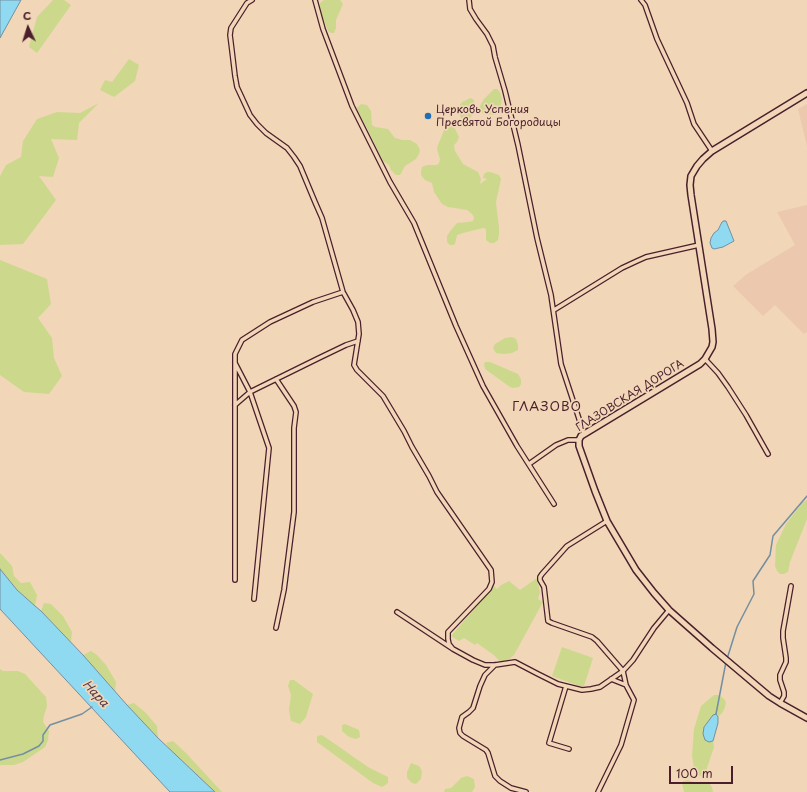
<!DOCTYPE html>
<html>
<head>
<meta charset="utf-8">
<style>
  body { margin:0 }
  #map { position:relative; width:807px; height:792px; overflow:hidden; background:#f1d6b8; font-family:"Playpen Sans",sans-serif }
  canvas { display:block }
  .north { position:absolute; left:8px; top:8px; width:40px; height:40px; -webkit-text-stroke:3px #f1d6b8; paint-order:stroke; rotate:356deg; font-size:11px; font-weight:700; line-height:16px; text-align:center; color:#4a1f2b }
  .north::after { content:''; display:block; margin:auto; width:14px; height:18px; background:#4a1f2b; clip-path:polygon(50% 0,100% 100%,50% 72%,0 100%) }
  .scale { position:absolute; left:669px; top:766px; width:64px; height:18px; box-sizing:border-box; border:2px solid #4a1f2b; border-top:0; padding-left:5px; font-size:12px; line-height:14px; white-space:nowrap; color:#4a1f2b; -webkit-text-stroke:3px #f1d6b8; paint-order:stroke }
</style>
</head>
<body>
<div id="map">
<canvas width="807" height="792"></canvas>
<div class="north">С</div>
<div class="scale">100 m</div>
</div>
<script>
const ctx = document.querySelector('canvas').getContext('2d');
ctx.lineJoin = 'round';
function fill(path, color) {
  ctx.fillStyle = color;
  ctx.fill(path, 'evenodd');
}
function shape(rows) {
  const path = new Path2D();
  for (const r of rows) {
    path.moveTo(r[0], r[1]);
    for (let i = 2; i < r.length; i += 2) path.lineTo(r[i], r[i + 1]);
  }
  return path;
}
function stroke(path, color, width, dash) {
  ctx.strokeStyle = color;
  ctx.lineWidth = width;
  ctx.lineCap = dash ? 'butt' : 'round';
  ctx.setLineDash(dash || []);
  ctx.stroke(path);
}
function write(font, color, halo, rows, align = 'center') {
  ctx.font = font + ' "Playpen Sans",sans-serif';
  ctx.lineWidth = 3.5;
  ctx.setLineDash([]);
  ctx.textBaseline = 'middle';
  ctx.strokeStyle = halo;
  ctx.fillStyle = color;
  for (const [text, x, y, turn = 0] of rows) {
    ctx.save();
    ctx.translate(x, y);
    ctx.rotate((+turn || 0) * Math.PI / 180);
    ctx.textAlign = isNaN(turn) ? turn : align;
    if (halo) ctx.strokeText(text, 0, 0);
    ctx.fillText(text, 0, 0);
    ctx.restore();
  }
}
const built = shape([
  [807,104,807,146,798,109],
  [807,205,807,332,804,334,775,305,763,316,733,286,747,274,795,245,777,212]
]);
const green = shape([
  [53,0,64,0,71,5,37,53,29,47,37,17],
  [324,0,340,0,343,4,336,20,336,28,334,33,331,33,328,31,320,10,320,3],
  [129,59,139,65,135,81,114,97,100,90,105,80,112,82],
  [494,89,497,89,500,92,502,99,500,109,498,113,495,115,484,114,480,111,480,106,484,99],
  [471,98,474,100,474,109,471,117,469,119,465,120,461,118,457,109,462,102],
  [99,103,79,123,77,140,51,139,59,158,53,177,39,176,56,200,23,244,0,245,0,176,6,165,21,157,23,141,37,119,57,112,80,113],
  [361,104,367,105,371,111,372,125,375,127,388,129,395,138,402,140,410,140,417,144,420,150,419,154,416,159,405,166,400,175,396,175,391,170,389,165,383,161,367,128,357,110,357,108],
  [451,124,454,127,459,137,457,142,454,145,455,151,463,164,478,172,481,179,480,184,487,179,483,178,484,174,487,172,490,172,499,175,501,179,496,202,497,212,499,227,499,235,498,240,494,243,490,243,486,240,486,229,483,228,463,233,457,235,455,244,453,245,450,245,447,242,447,236,451,230,457,223,468,222,473,221,474,217,472,214,467,210,448,207,442,204,434,192,432,183,425,180,421,175,421,171,422,167,427,165,437,165,439,163,440,159,437,149,438,145,443,133,445,125],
  [0,260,47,279,51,304,38,318,52,338,54,358,62,376,49,394,24,392,0,375],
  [512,337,516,339,518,345,518,350,512,353,504,354,496,353,493,348,495,344,505,338],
  [485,362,490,362,518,374,521,379,521,384,519,387,513,388,510,387,485,369,484,364],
  [807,500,807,519,790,562,788,572,784,574,780,574,777,571,775,566,776,545,786,524,803,502],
  [0,553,12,566,14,576,21,583,30,582,37,595,35,606,17,590,0,569],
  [537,578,540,592,538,599,543,602,514,655,508,660,500,662,495,656,477,643,475,645,464,638,459,641,451,636,494,586,497,589,501,585,509,581,520,590],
  [44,603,51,604,63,616,72,632,71,642,41,611],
  [562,647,593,658,584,686,579,686,552,676],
  [91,651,97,655,106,665,116,682,115,691,83,655],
  [0,669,3,671,18,671,25,674,46,697,47,706,44,716,43,722,49,731,48,740,45,747,23,762,14,765,0,765],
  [290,680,294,680,313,694,306,717,300,724,291,721,289,710,291,695,288,686],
  [714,695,719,695,723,698,726,702,725,707,723,712,718,717,716,715,713,715,704,727,709,742,713,741,714,747,705,774,700,776,697,774,694,770,692,755,694,729,701,706],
  [134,703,146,713,157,726,158,738,127,705],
  [345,724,359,730,360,737,356,739,349,737,342,731,342,725],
  [322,735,368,767,388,777,388,783,382,787,373,783,317,742,317,736],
  [173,741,186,753,222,792,215,792,170,750,166,743],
  [411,763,419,766,422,771,421,779,416,784,412,783,407,778,407,772],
  [467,776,474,779,475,787,472,792,444,792,445,789,451,788,461,778],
  [688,780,693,782,700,784,709,783,712,787,713,792,684,792,682,784,683,781]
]);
const water = shape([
  [0,0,21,0,0,38,0,0],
  [724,221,726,221,734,241,723,247,714,249,712,248,710,243,711,238,714,233,718,230,722,222,724,221],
  [0,569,17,590,35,606,41,611,83,655,127,705,158,738,215,792,170,792,0,609,0,569],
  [716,714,718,717,718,723,713,741,709,742,705,740,703,734,704,727,713,715,716,714]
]);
const stream = shape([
  [727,659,737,627,754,594,753,581,770,555,773,536,807,496],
  [716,714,726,662],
  [0,760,23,754,39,746,43,741,43,735,50,725,82,714,92,707]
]);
const street = shape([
  [252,0,247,3,231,28,230,35,232,51,235,76,237,87,250,115,257,124,266,133,287,148,294,157,300,166,315,202,322,218,343,292,353,310,358,322,359,334,354,365,357,370,383,396,404,431,412,447,429,476,437,492,491,570,492,582,489,589,448,632,448,639,449,644,453,649],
  [315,0,323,29,352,106,390,182,414,223,456,326,483,386,517,446,554,504],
  [469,0,470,9,476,19,487,34,493,46,495,57,505,91,518,145,537,238,551,295,561,364,584,434],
  [641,0,645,5,657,39,687,103,694,124,712,151],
  [554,310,622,268,637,261,646,257,699,245],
  [705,359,718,373,728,387,746,415,768,454],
  [235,363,250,392,269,448,254,599],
  [235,405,250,392,319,358,346,345,358,341],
  [529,464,556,445,568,440,579,440],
  [235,580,235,354,242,340,270,322,313,302,343,292],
  [397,612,453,649,473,660,485,665,495,665,515,662,538,674,558,684,582,690,591,689,600,687,623,671,633,660,654,628,669,610],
  [276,628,284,590,294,512,294,428,296,412,294,406,276,379],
  [495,665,485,675,480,686,473,708,469,712,462,717,459,728,460,733,463,736,486,750,488,753,495,776,500,781,511,788,526,792],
  [611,679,626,685],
  [566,686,549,743,569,749],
  [780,703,784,696,784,692,780,680,780,675,786,662,786,658,783,638,783,631,791,586],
  [598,792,621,745,634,700,626,685,623,671,597,641,592,637,552,623,548,621,544,587,540,580,540,577,542,574,567,546,607,521]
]);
const secondary = shape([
  [807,93,712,151,703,159,697,166,691,176,690,185,691,195,712,329,713,342,712,347,705,359,700,364,581,436,579,440,579,446,595,491,607,521,636,570,654,593,669,610,712,648,769,696,780,703,807,718]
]);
const markers = [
  [428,116,4,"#1f6fb2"]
];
const poiNames = [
  ["Церковь Успения",436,110],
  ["Пресвятой Богородицы",436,123]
];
const streetNames = [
  ["ГЛАЗОВСКАЯ ДОРОГА",630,396,-32]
];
const waterNames = [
  ["Нара",95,694,47]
];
const quarterNames = [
  ["ГЛАЗОВО",547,407]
];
fill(built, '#ecc8af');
fill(green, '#ccd98d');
fill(water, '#8fdaf0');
stroke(water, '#738fa1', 1);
stroke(stream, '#738fa1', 1.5);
stroke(street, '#4a1f2b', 6);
stroke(secondary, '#4a1f2b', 8);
stroke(street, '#f1d6b8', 3.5);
stroke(secondary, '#f1d6b8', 5);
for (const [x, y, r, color] of markers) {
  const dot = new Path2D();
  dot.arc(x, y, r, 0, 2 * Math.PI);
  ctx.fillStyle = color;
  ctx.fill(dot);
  stroke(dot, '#f1d6b8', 1.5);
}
write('11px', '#4a1f2b', '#f1d6b8', poiNames, 'left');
write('11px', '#4a1f2b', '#f1d6b8', streetNames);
write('italic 12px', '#543b49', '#f1d6b8', waterNames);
ctx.letterSpacing = '1px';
write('13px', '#4a1f2b', '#f1d6b8', quarterNames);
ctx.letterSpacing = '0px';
</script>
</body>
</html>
